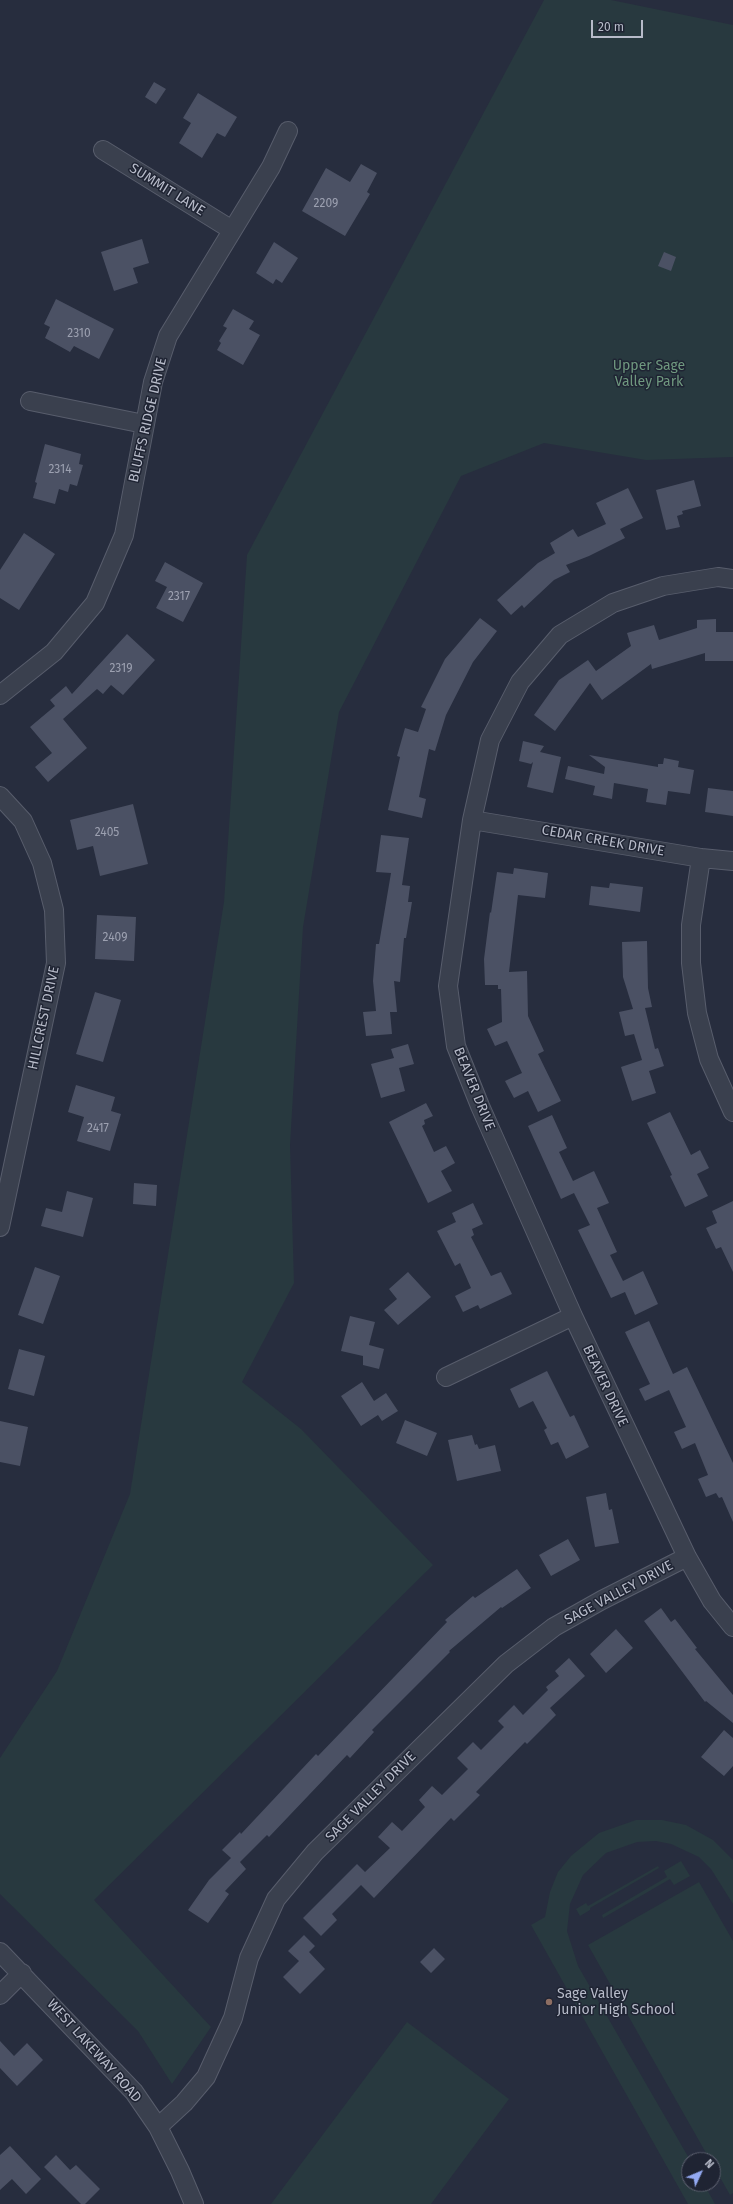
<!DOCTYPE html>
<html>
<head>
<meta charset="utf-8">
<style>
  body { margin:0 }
  #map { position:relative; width:733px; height:2204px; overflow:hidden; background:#272d3e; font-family:"Fira Sans",sans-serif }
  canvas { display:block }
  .north { position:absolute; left:681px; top:2152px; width:40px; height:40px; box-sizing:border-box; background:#1f2433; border:1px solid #5c606f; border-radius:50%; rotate:46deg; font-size:11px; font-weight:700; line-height:16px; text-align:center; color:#b7bbc9 }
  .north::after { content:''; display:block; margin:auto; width:14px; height:18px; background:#93a9f1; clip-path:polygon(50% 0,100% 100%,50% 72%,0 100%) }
  .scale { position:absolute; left:591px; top:20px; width:52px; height:18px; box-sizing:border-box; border:2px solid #b7bbc9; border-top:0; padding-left:5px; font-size:12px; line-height:14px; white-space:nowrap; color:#b7bbc9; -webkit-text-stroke:3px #1f2433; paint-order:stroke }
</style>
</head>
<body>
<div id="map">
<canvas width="733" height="2204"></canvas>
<div class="north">N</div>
<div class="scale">20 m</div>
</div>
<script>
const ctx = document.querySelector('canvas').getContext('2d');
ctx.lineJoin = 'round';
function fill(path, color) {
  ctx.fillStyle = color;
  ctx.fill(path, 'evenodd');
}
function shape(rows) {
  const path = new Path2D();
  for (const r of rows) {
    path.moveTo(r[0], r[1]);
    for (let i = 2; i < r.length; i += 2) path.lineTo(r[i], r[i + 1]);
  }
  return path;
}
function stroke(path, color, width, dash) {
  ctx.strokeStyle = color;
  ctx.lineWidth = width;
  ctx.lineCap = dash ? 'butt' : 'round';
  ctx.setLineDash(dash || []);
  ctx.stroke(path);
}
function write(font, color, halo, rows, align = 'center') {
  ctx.font = font + ' "Fira Sans",sans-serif';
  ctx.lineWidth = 3;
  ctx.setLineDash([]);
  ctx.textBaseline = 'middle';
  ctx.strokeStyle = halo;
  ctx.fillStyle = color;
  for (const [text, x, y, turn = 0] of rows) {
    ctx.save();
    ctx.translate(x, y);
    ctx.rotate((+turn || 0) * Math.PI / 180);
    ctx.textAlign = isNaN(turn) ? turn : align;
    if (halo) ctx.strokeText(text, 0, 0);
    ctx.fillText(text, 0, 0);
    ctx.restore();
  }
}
const green = shape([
  [544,0,611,0,733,25,733,457,646,460,544,443,461,476,339,712,303,927,290,1145,294,1283,242,1382,301,1429,433,1565,94,1900,211,2027,172,2084,138,2031,0,1894,0,1758,57,1671,130,1494,224,902,247,555],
  [636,1820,662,1820,686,1825,713,1840,733,1860,733,1904,711,1869,699,1857,671,1844,656,1841,637,1842,606,1853,583,1875,570,1904,567,1931,578,1966,690,2160,689,2184,704,2184,715,2204,688,2204,531,1925,545,1917,550,1892,558,1872,571,1856,599,1833],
  [681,1861,690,1876,674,1885,670,1879,603,1918,602,1915,667,1877,664,1871],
  [658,1866,659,1868,590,1908,590,1910,580,1916,576,1909,586,1903,588,1906],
  [699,1882,733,1941,733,2193,730,2195,713,2165,713,2160,710,2160,588,1945],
  [407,2022,509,2099,431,2204,271,2204]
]);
const building = shape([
  [154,82,166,89,156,104,145,97],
  [198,93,237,117,225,137,217,133,202,158,179,143,191,123,183,118],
  [361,164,377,173,367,192,370,194,345,236,302,211,326,168,350,182],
  [142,239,149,263,133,268,138,283,114,291,101,252],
  [274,242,298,258,282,283,276,279,273,284,256,273],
  [664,252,676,257,671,271,658,266],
  [56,299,114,329,99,359,74,346,70,352,45,338,50,327,44,324],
  [233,309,254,321,249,329,260,335,243,365,217,350,221,343,219,341,227,328,223,326],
  [45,444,81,454,79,464,83,465,77,486,70,484,68,492,59,489,55,504,33,498,37,483,35,482],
  [694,480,701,506,682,511,683,514,677,516,680,527,666,530,656,490],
  [628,488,643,518,620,529,625,538,589,556,566,565,570,572,554,580,524,608,522,605,511,615,497,600,538,563,555,553,550,543,573,529,578,537,606,524,596,503],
  [24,533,55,554,19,610,0,598,0,570],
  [165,562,203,583,183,622,156,608,167,587,155,581],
  [480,618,497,631,473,662,446,715,435,751,429,749,419,797,426,799,422,818,388,810,400,757,397,756,405,728,418,732,426,709,421,707,445,659],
  [716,619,716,632,733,632,733,661,705,661,705,653,652,669,651,664,602,700,590,683,555,731,534,715,559,680,588,660,596,671,631,646,627,633,654,625,659,640,697,628,697,620],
  [127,634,155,660,123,695,111,685,103,694,97,689,63,719,87,748,48,782,35,767,52,753,30,727,55,706,50,700,66,686,72,694],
  [523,741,544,746,540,752,561,757,553,793,527,787,533,762,531,764,519,761],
  [589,755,658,767,658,764,663,764,664,758,679,761,678,767,694,770,690,794,668,791,666,805,646,802,648,789,614,783,612,799,593,795,595,786,565,779,568,766,604,774,605,767],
  [708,788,733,791,733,816,705,812],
  [133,804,148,864,100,876,93,846,77,850,70,820],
  [381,835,409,838,402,885,410,886,408,902,412,902,406,938,404,938,400,982,394,981,397,1012,390,1012,392,1034,366,1036,363,1012,376,1011,373,981,376,944,379,944,391,873,376,872],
  [514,868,548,873,545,898,518,895,509,972,527,971,528,1016,544,1051,538,1054,561,1101,538,1112,528,1091,514,1098,505,1081,522,1073,507,1041,495,1046,487,1029,502,1022,501,989,498,989,498,985,485,985,484,959,490,912,491,913,497,872,513,874],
  [610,883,643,887,640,912,589,905,591,886,609,888],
  [97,915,136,917,134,961,95,959],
  [647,941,648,988,652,1007,645,1008,655,1049,658,1048,664,1066,649,1071,656,1093,632,1101,621,1067,642,1060,634,1034,625,1036,619,1012,633,1009,623,977,622,942],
  [95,992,121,1000,103,1062,76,1054],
  [408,1044,414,1064,399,1068,405,1091,381,1098,371,1064,394,1058,391,1049],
  [76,1085,115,1097,111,1111,121,1114,110,1151,77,1141,84,1117,68,1112],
  [426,1103,433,1116,424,1120,425,1124,422,1126,434,1152,446,1146,455,1163,441,1171,452,1191,428,1203,389,1122],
  [670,1112,691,1155,700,1150,709,1168,697,1174,708,1196,685,1207,670,1176,672,1175,647,1123],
  [552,1115,567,1148,559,1152,573,1181,594,1171,609,1203,597,1208,617,1252,610,1255,623,1281,643,1271,658,1304,635,1315,625,1292,611,1298,578,1230,590,1225,574,1193,561,1199,528,1126],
  [134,1183,157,1185,156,1206,133,1204],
  [67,1191,93,1198,83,1237,41,1226,46,1208,62,1212],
  [733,1201,733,1272,721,1247,716,1249,706,1228,717,1223,712,1211],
  [473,1203,483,1224,472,1229,474,1235,471,1237,491,1276,501,1272,512,1294,480,1309,478,1305,463,1312,455,1296,471,1288,460,1263,455,1266,437,1231,456,1222,452,1213],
  [35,1267,60,1276,43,1324,18,1315],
  [408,1272,431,1297,398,1325,384,1310,397,1299,389,1289],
  [350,1316,375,1322,369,1345,384,1349,379,1369,363,1365,363,1356,341,1351],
  [649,1321,673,1374,687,1367,733,1463,733,1522,722,1497,719,1498,716,1493,706,1497,698,1479,708,1475,695,1443,682,1449,674,1432,686,1427,669,1390,645,1401,639,1389,650,1384,625,1332],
  [19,1349,45,1356,34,1396,8,1389],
  [547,1371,570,1417,574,1415,589,1447,566,1459,558,1442,551,1445,544,1430,547,1428,533,1401,519,1408,510,1389],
  [362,1382,374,1401,386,1393,398,1411,382,1421,378,1415,361,1426,341,1396],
  [405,1420,437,1433,427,1456,396,1443],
  [0,1421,28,1427,20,1466,0,1462],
  [472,1435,475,1445,477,1444,479,1449,495,1445,501,1471,457,1481,448,1440],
  [606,1493,609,1510,612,1509,619,1543,595,1547,586,1497],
  [568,1539,580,1560,551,1576,539,1555],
  [517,1569,531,1588,502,1608,501,1607,449,1651,450,1652,372,1730,374,1732,350,1758,347,1755,269,1837,267,1835,240,1862,246,1869,225,1891,229,1894,208,1923,188,1910,209,1880,231,1858,222,1850,240,1832,241,1834,316,1754,318,1756,447,1622,445,1620,473,1596,475,1598],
  [661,1608,671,1622,675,1619,697,1648,695,1649,733,1695,733,1723,706,1701,705,1702,644,1621],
  [616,1629,633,1648,606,1673,590,1654],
  [569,1658,585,1676,550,1708,556,1715,527,1744,525,1742,476,1792,480,1795,454,1821,451,1818,374,1898,361,1885,332,1914,337,1920,321,1936,303,1918,357,1864,365,1872,390,1848,378,1837,392,1822,402,1831,425,1807,419,1800,432,1786,442,1795,468,1769,457,1758,473,1742,481,1750,504,1727,498,1721,514,1705,523,1715,548,1690,546,1687,559,1676,555,1671],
  [724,1730,733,1738,733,1766,724,1776,701,1757],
  [304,1935,315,1946,309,1952,325,1969,300,1994,283,1977,299,1961,288,1951],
  [434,1948,445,1959,431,1973,420,1962],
  [0,2041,14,2056,27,2043,43,2060,17,2086,0,2068],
  [10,2146,41,2179,26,2194,12,2179,0,2190,0,2155],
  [56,2155,70,2170,76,2165,100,2189,85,2204,81,2204,44,2167]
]);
const minor = shape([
  [103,150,232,230],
  [30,401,144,424],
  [733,579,718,577,663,586,613,603,560,635,520,682,490,740,472,820,448,986,456,1046,480,1106,573,1316,687,1557,712,1601,733,1627],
  [0,695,54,652,95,603,124,535,153,382,168,336,271,167,288,131],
  [0,796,23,821,42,863,54,910,56,963,0,1227],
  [472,820,701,858,733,861],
  [701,858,691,925,691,963,697,1013,709,1059,733,1112],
  [446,1377,573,1316],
  [0,1952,134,2092,158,2127,180,2171,194,2204],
  [0,1995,22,1973],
  [158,2127,184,2103,206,2077,233,2018,249,1958,276,1899,315,1852,506,1664,554,1627,602,1600,687,1557]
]);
const markers = [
  [549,2002,4,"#8d6e63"]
];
const numberNames = [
  ["2209",326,204],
  ["2310",79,334],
  ["2314",60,470],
  ["2317",179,597],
  ["2319",121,669],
  ["2405",107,833],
  ["2409",115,938],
  ["2417",98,1129]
];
const streetNames = [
  ["SUMMIT LANE",167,190,32],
  ["BLUFFS RIDGE DRIVE",148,420,-77],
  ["CEDAR CREEK DRIVE",603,841,10],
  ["HILLCREST DRIVE",44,1018,-78],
  ["BEAVER DRIVE",474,1089,68],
  ["BEAVER DRIVE",605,1386,65],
  ["SAGE VALLEY DRIVE",619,1593,-28],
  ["SAGE VALLEY DRIVE",371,1797,-45],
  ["WEST LAKEWAY ROAD",94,2051,48]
];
const parkNames = [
  ["Upper Sage",649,366],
  ["Valley Park",649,382]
];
const poiNames = [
  ["Sage Valley",557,1994],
  ["Junior High School",557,2010]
];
fill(green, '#28393f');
fill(building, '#4b5164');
stroke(minor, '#585d6c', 20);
stroke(minor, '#3a404e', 18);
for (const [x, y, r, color] of markers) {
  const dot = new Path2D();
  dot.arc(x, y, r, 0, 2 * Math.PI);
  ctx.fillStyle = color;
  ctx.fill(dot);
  stroke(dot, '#1f2433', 1.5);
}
write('12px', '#9ca0b0', null, numberNames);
write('14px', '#b7bbc9', '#1f2433', streetNames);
write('14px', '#6f987f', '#1f2433', parkNames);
write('14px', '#b7bbc9', '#1f2433', poiNames, 'left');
</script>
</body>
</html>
